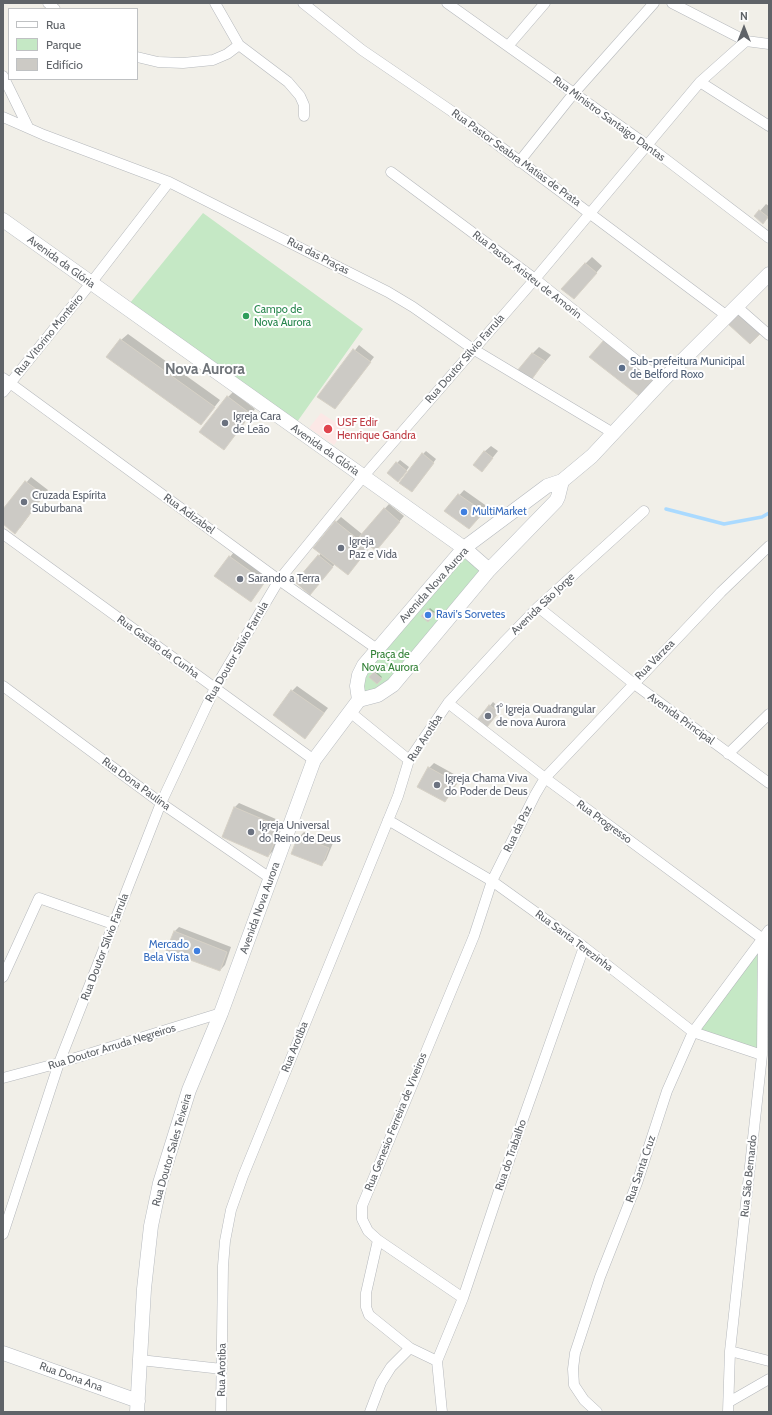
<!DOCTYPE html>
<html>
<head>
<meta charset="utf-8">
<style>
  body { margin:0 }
  #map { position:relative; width:772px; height:1415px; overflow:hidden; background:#f1efe8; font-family:Cabin,sans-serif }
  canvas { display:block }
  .frame { position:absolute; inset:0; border:4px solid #5f6368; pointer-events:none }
  .legend { position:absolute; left:8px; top:8px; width:130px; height:72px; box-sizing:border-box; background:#fff; border:1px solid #bfc1c3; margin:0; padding:5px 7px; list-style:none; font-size:12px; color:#5f6368 }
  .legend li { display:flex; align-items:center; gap:8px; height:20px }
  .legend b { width:20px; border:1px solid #bfc1c3 }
  .north { position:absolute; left:724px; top:8px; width:40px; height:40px; -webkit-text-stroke:3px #fff; paint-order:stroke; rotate:0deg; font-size:11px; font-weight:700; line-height:16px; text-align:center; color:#5f6368 }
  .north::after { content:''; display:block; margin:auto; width:14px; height:18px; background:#5f6368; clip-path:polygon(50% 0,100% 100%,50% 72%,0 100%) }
</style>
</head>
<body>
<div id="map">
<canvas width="772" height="1415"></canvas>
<div class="frame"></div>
<ul class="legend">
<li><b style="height:5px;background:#fff"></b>Rua</li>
<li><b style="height:11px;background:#c5e8c5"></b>Parque</li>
<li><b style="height:11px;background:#cccac5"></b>Edifício</li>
</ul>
<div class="north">N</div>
</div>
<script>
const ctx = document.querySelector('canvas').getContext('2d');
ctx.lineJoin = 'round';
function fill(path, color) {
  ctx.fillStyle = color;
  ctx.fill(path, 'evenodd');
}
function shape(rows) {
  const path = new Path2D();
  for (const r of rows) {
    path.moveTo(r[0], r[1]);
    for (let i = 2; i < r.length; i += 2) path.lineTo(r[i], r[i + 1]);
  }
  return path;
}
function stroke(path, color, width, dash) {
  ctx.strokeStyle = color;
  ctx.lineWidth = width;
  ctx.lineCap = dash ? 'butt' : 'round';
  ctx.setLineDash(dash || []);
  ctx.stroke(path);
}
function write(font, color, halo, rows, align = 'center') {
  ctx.font = font + ' Cabin,sans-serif';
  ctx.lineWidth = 4;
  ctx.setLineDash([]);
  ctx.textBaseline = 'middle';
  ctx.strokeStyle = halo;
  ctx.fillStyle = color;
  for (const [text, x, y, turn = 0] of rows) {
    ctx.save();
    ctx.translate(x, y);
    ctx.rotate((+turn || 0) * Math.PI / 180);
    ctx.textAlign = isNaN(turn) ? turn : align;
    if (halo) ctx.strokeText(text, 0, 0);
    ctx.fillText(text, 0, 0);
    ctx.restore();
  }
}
const medical = shape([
  [321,413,346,429,334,445,309,428]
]);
const green = shape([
  [203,213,363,329,297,422,130,303],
  [464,548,489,570,400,676,359,700,359,675],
  [763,939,762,1055,693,1032]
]);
const shadow = shape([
  [766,204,769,206,769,217,763,222,760,211],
  [592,257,602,266,580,292,585,264],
  [128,334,220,400,201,424,121,340],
  [359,345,374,357,339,403,319,397],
  [539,347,551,355,531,378,532,354],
  [233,392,255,409,228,444,228,397],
  [491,446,498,451,482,471,484,452],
  [426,451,436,459,415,488,423,454],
  [400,460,409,467,401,478,397,463],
  [31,477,48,490,20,528,3,523,3,511],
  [464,490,488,507,473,523,445,511],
  [389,504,404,516,381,544,371,545,348,574,335,564,315,588,319,556,321,553,315,548,336,522,341,517,362,534],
  [234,552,269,576,251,601,230,557],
  [430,608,435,612,428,620,423,616],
  [376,671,382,677,377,682,371,676],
  [297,686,328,708,305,738,292,691],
  [493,702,501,709,490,723,479,719],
  [434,763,461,778,445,801,429,768],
  [239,803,285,823,273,851,268,856,235,807],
  [304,832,333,843,326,860,321,865,299,837],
  [179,927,231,947,225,965,220,970,175,931]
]);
const stream = shape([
  [666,509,724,524,762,517,769,513]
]);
const building = shape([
  [759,210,768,217,763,224,754,216,759,210],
  [585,263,597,273,574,299,561,289,585,263],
  [738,313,761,333,750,344,728,324,738,313],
  [120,339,215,407,201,425,106,357,120,339],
  [604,340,655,380,639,396,589,357,604,340],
  [353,349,371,362,335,409,317,397,353,349],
  [532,353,545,361,532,379,517,371,532,353],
  [227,396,251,414,224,450,199,432,227,396],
  [484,451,493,458,482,472,473,465,484,451],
  [422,453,434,463,412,492,399,483,422,453],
  [396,462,407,471,398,482,387,473,396,462],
  [25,481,44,495,15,534,3,524,3,509,25,481],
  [458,494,484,512,469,529,444,511,458,494],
  [384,508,400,522,376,551,359,537,384,508],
  [335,521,369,548,348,575,313,548,335,521],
  [318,555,333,567,310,595,295,582,318,555],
  [229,556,265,582,251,602,214,576,229,556],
  [428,609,435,614,428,622,421,616,428,609],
  [374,672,382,679,377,684,369,677,374,672],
  [291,690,324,713,305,739,273,715,291,690],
  [489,705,499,712,487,727,478,719,489,705],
  [428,767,457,783,445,802,417,787,428,767],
  [234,807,281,827,268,857,222,837,234,807],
  [298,836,329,848,322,866,291,854,298,836],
  [174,931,227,952,220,971,166,951,174,931]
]);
const street = shape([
  [48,3,55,9],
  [215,3,239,45,288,82,300,96,304,105,304,116],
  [303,3,362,50,466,121,727,316],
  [447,3,647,145,769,238],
  [672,3,746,41,769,44],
  [508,46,545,3],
  [137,57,158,62,183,63,213,60,227,54,239,45],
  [3,76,28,127],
  [700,82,769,126],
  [3,117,44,135,169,182,388,292,413,307,473,349,613,433],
  [519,162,574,93,654,3],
  [391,172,535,279,662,381],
  [736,306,769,335],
  [3,378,279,580,377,649],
  [3,392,91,283,169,182],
  [3,534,314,760],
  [538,607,633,683,769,783],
  [3,686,161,803,270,878],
  [448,703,545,778,763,939],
  [350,712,409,760],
  [728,754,769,714],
  [388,820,492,881,584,947,693,1032,762,1055],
  [3,977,39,898,113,924],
  [3,1078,59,1063,221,1013],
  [3,1234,59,1063,161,803,215,688,279,580,363,477,535,279,700,82,746,41],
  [378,1240,463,1298],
  [730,1351,769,1361],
  [140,1360,222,1369],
  [437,1361,410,1348,369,1315,366,1307,366,1293,378,1240,368,1231,362,1219,362,1206,474,936,492,881,535,795,545,778,721,592,769,546],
  [729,1402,769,1379],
  [221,1412,223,1266,225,1241,231,1210,243,1176,398,796,409,760,448,703,505,641,538,607,644,511],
  [370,1412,381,1383,391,1367,410,1348],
  [442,1412,437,1361,463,1298,521,1125,584,947],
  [597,1412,584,1400,574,1385,573,1369,575,1353,600,1277,637,1183,667,1091,693,1032,769,930],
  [728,1412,730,1351,762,1055,763,939]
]);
const secondary = shape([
  [3,220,464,548,489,570],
  [359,700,378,695,393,685,489,570,556,501,558,497,562,481],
  [3,1353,138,1401],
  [137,1412,144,1289,151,1226,160,1183,189,1090,221,1013,314,760,359,700,357,686,359,675,364,665,464,548,547,486,562,481,592,456,662,381,769,274]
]);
const markers = [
  [246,316,4,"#2e9e5b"],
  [622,368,4,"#5c6f8a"],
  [225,423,4,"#6b7280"],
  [328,429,5,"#e0444e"],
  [24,502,4,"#6b7280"],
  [464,512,4,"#3f7fe0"],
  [341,548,4,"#6b7280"],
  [240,579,4,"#6b7280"],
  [428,615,4,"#3f7fe0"],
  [488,716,4,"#6b7280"],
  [437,785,4,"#6b7280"],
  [251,832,4,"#6b7280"],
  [197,951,4,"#3f7fe0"]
];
const streetNames = [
  ["Rua Ministro Santaigo Dantas",609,119,36],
  ["Rua Pastor Seabra Matias de Prata",516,158,36],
  ["Rua das Praças",318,256,27],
  ["Avenida da Glória",61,262,36],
  ["Rua Pastor Aristeu de Amorin",527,275,38],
  ["Rua Vitorino Monteiro",49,335,-51],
  ["Rua Doutor Sílvio Farrula",465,359,-49],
  ["Avenida da Glória",325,450,35],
  ["Rua Adizabel",189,514,36],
  ["Avenida Nova Aurora",434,585,-48],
  ["Avenida São Jorge",543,604,-44],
  ["Rua Gastão da Cunha",158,647,36],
  ["Rua Doutor Sílvio Farrula",237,652,-60],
  ["Rua Varzea",655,660,-46],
  ["Avenida Principal",681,719,36],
  ["Rua Arotiba",425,738,-57],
  ["Rua Dona Paulina",136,784,36],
  ["Rua Progresso",604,822,36],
  ["Rua da Paz",518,829,-64],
  ["Avenida Nova Aurora",260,908,-70],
  ["Rua Santa Terezinha",574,941,37],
  ["Rua Doutor Sílvio Farrula",105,947,-69],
  ["Rua Doutor Arruda Negreiros",112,1047,-17],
  ["Rua Arotiba",295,1047,-68],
  ["Rua Genesio Ferreira de Viveiros",396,1122,-68],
  ["Rua Doutor Sales Teixeira",172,1150,-74],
  ["Rua do Trabalho",511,1155,-71],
  ["Rua Santa Cruz",641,1169,-71],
  ["Rua São Bernardo",749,1176,-84],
  ["Rua Arotiba",222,1370,-89],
  ["Rua Dona Ana",71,1377,20]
];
const leisureNames = [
  ["Campo de",254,310],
  ["Nova Aurora",254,323]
];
const serviceNames = [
  ["Sub-prefeitura Municipal",630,362],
  ["de Belford Roxo",630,375]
];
const worshipNames = [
  ["Igreja Cara",233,417],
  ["de Leão",233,430],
  ["Cruzada Espírita",32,496],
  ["Suburbana",32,509],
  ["Igreja",349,542],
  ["Paz e Vida",349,555],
  ["Sarando a Terra",248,579],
  ["1° Igreja Quadrangular",496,710],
  ["de nova Aurora",496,723],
  ["Igreja Chama Viva",445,779],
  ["do Poder de Deus",445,792],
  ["Igreja Universal",259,826],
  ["do Reino de Deus",259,839]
];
const healthNames = [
  ["USF Edir",337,423],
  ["Henrique Gandra",337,436]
];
const shopNames = [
  ["MultiMarket",472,512],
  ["Ravi's Sorvetes",436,615],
  ["Mercado",189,945,"right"],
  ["Bela Vista",189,958,"right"]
];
const parkNames = [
  ["Praça de",390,655],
  ["Nova Aurora",390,668]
];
const districtNames = [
  ["Nova Aurora",205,370]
];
fill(medical, '#fce8e6');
fill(green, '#c5e8c5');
fill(shadow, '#0003');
stroke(stream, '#aadaff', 3.5);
fill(building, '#cccac5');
stroke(building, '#d6d1c6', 1);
stroke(street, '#b5b8bc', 11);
stroke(secondary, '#b6babf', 15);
stroke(street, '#fff', 10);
stroke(secondary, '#fff', 14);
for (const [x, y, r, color] of markers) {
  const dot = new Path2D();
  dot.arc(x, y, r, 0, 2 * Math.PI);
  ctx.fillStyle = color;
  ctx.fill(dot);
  stroke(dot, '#fff', 1.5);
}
write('11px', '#5f6368', '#fff', streetNames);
write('11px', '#27864d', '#fff', leisureNames, 'left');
write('11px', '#4e5e75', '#fff', serviceNames, 'left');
write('11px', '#5b616d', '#fff', worshipNames, 'left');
write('11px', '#be3a42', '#fff', healthNames, 'left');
write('11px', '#366cbe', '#fff', shopNames, 'left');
write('11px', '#348238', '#fff', parkNames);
write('bold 15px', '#70757a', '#fff', districtNames);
</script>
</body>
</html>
